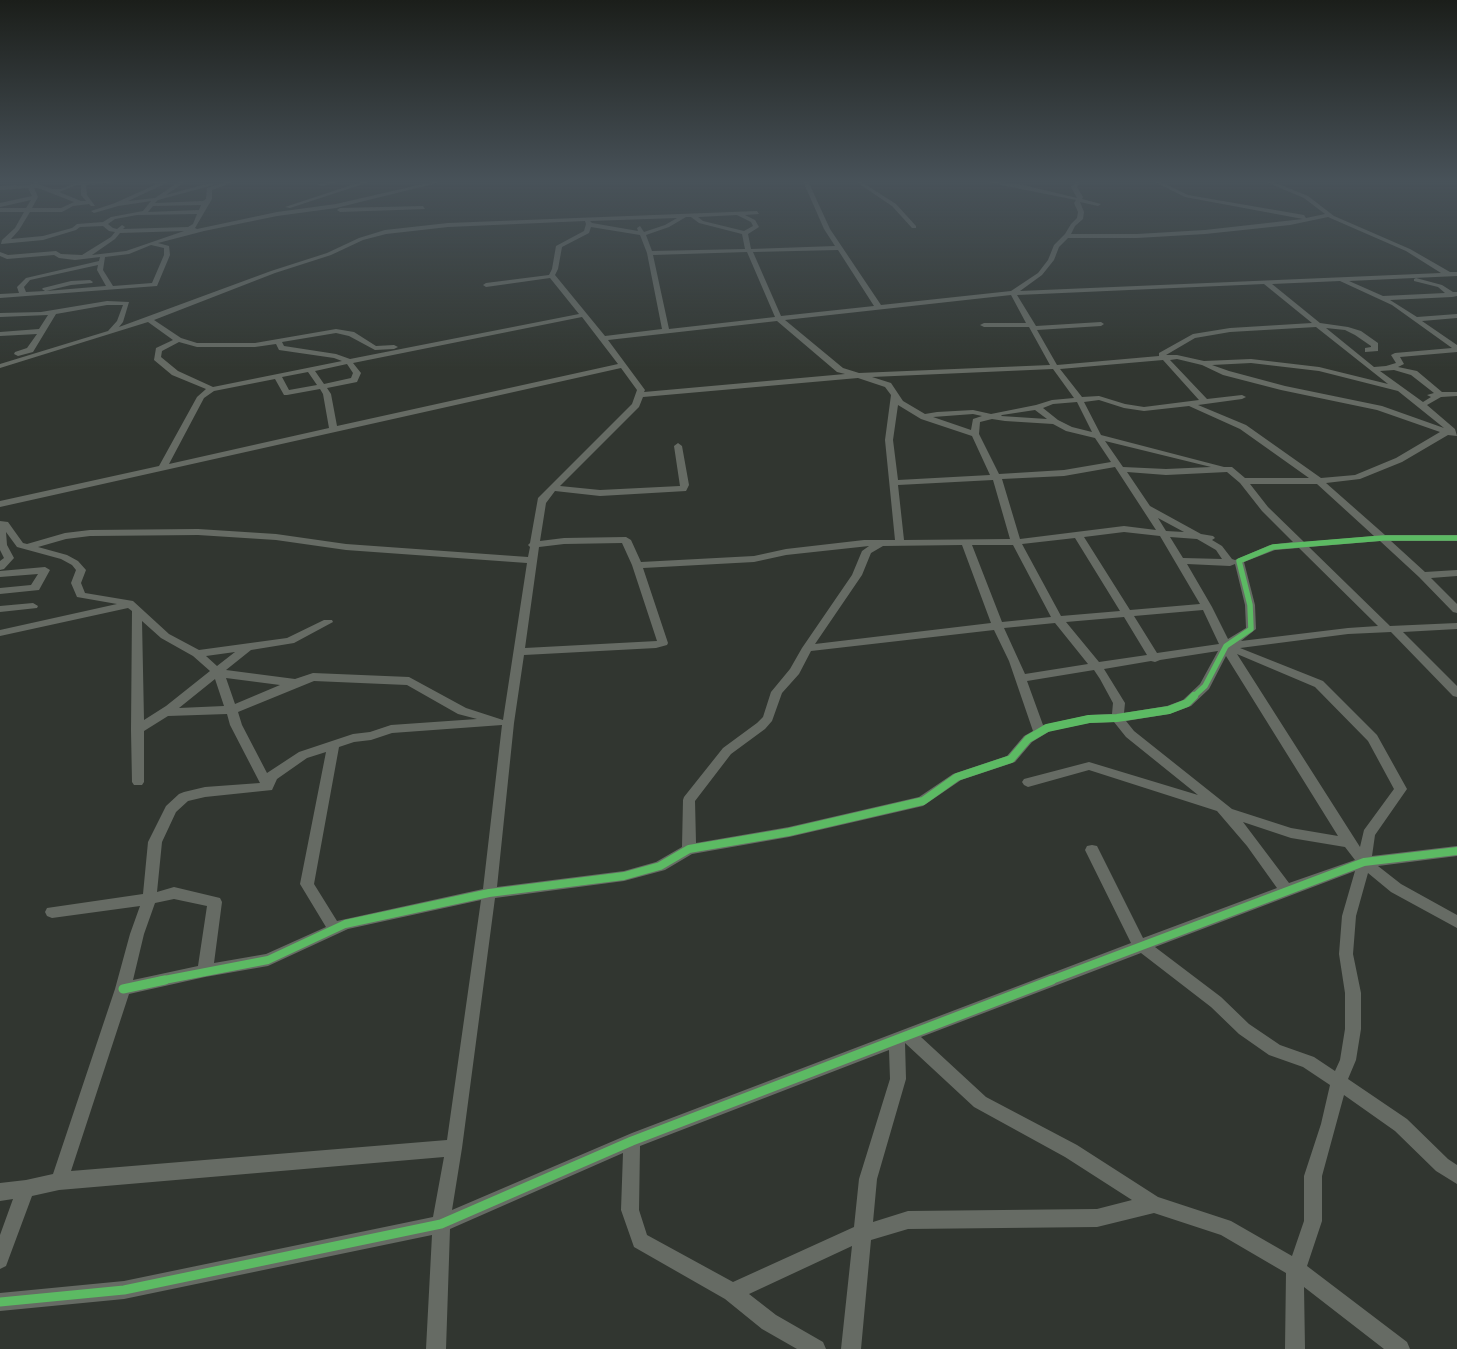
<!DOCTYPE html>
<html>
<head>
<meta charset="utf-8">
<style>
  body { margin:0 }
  canvas { display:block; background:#313630 }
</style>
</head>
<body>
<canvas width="1457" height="1349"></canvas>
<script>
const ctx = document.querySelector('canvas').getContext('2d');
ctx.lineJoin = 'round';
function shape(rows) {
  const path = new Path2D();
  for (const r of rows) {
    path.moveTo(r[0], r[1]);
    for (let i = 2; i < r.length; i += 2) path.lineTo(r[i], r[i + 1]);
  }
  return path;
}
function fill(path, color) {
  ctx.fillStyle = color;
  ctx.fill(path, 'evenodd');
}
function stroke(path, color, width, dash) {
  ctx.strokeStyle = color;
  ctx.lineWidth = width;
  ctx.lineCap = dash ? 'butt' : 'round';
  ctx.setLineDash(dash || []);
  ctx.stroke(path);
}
const minor = shape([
  [36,181,39,183,38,184,52,189,61,189,81,181,130,181,86,185,87,195,95,206,91,206,89,204,73,206,62,212,30,212,19,230,11,239,43,236,72,228,77,224,103,222,111,217,143,211,151,201,118,206,94,213,91,211,115,203,157,184,139,181,171,181,128,201,155,198,180,181,186,181,166,195,210,183,213,185,158,200,155,203,203,201,206,199,207,188,229,181,236,181,212,190,212,199,195,228,197,229,277,212,336,204,436,181,445,181,336,208,277,216,204,231,158,243,169,246,170,255,157,286,0,298,0,294,19,293,17,287,26,278,99,261,100,257,75,260,59,258,54,255,7,259,0,256,0,252,8,255,56,251,61,254,82,255,111,237,115,232,109,231,103,226,80,227,76,230,43,240,1,244,2,240,15,228,24,212,0,212,0,208,26,208,31,200,0,207,0,203,32,196,28,188,0,190,0,186,31,185,36,181],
  [76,185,81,185,81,195,86,201,81,201,59,192,76,185],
  [34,188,38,188,74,202,61,208,32,208,38,197,34,188],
  [201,205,199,210,148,212,153,206,201,205],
  [197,214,193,224,188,227,123,229,125,227,122,225,117,229,113,228,108,224,115,219,137,215,197,214],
  [184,231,126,251,92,255,115,239,120,233,184,231],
  [151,245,164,248,164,255,152,283,113,286,103,270,105,257,129,254,151,245],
  [98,265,97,270,106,286,46,291,71,285,92,283,93,282,90,280,71,281,43,288,42,289,45,291,26,292,24,287,30,280,98,265],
  [331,181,343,181,321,186,318,184,331,181],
  [364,181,372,181,290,208,285,207,364,181],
  [803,181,808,181,830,229,881,305,1011,291,1038,273,1048,260,1054,245,1065,234,1071,224,1077,218,1078,212,1074,203,1076,200,981,181,1015,183,1077,198,1071,187,1076,181,1080,181,1077,187,1083,197,1082,199,1101,204,1098,206,1080,202,1084,212,1083,219,1075,226,1071,234,1137,234,1205,230,1303,219,1185,197,1153,181,1159,181,1188,195,1304,215,1306,218,1325,214,1304,198,1264,181,1271,181,1308,196,1334,216,1410,249,1450,272,1457,272,1457,276,1349,281,1383,296,1445,293,1438,287,1414,281,1414,279,1416,278,1442,285,1453,292,1457,292,1457,296,1452,297,1390,300,1417,317,1457,314,1457,318,1422,321,1457,345,1457,352,1400,357,1404,364,1398,367,1417,371,1442,392,1457,392,1457,396,1441,397,1427,405,1455,429,1457,436,1448,435,1402,462,1360,479,1326,483,1385,535,1457,535,1457,541,1391,541,1425,572,1457,570,1457,576,1431,578,1457,604,1457,613,1453,612,1419,577,1380,541,1309,547,1390,626,1457,623,1457,629,1403,632,1457,686,1457,697,1453,696,1391,632,1348,634,1240,648,1323,681,1377,735,1407,789,1375,835,1372,856,1457,846,1457,856,1378,866,1401,884,1457,915,1457,928,1391,892,1368,873,1356,916,1353,954,1361,993,1361,1029,1356,1060,1348,1079,1407,1119,1448,1159,1457,1165,1457,1184,1436,1171,1395,1131,1344,1095,1322,1176,1322,1221,1307,1266,1407,1342,1410,1349,1384,1349,1304,1287,1305,1349,1285,1349,1286,1273,1221,1235,1154,1213,1097,1227,908,1229,871,1240,861,1349,841,1349,852,1246,749,1294,776,1315,823,1342,826,1349,797,1349,762,1329,725,1299,634,1247,621,1210,623,1153,450,1229,446,1349,426,1349,432,1235,124,1299,0,1311,0,1293,124,1281,433,1217,444,1157,59,1190,32,1196,6,1266,0,1269,0,1235,13,1199,0,1201,0,1183,26,1180,53,1174,115,989,130,934,140,906,52,918,47,916,45,912,47,908,143,894,148,842,166,806,179,794,184,792,205,787,260,783,230,725,227,714,168,716,144,731,144,782,142,785,134,785,132,782,131,730,132,611,128,608,0,636,0,630,117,604,77,597,71,583,76,570,72,565,61,559,17,547,6,532,7,545,14,558,4,569,0,570,0,561,4,558,0,550,0,521,8,522,23,543,27,544,65,533,90,530,198,529,276,534,346,544,528,557,530,547,528,545,530,543,538,498,632,404,637,390,621,368,0,507,0,501,159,466,197,397,206,389,172,375,154,360,156,348,173,340,148,322,0,368,0,364,108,331,117,321,123,305,107,305,56,314,33,352,18,356,14,354,15,352,27,348,37,334,0,336,0,332,39,329,48,315,0,317,0,313,41,312,107,301,129,302,123,322,119,327,271,271,327,253,359,238,385,230,448,223,757,211,759,214,745,215,755,220,759,227,748,234,751,249,835,246,824,229,803,181],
  [737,215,751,222,753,226,744,231,703,221,698,217,737,215],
  [686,217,691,217,699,223,742,234,745,249,652,251,646,235,669,227,686,217],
  [1328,217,1406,251,1441,273,1020,291,1042,275,1054,260,1059,247,1068,238,1137,238,1205,234,1290,225,1328,217],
  [677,218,665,225,644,232,640,226,637,228,638,231,592,223,590,221,677,218],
  [585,221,586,224,584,231,556,246,552,269,549,275,486,283,483,285,486,287,550,278,579,314,350,359,336,354,284,346,282,342,336,333,349,336,375,350,394,349,398,347,394,345,376,346,354,332,336,329,255,343,197,343,181,338,154,320,275,273,331,255,363,240,386,234,448,227,585,221],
  [591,227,640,235,647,253,662,329,605,336,555,275,558,269,562,247,589,233,591,227],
  [838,250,874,306,781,316,753,252,838,250],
  [747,252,775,317,669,329,653,255,747,252],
  [1340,281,1392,305,1452,348,1395,353,1391,355,1396,363,1386,366,1374,367,1326,328,1345,330,1355,335,1371,346,1371,347,1365,348,1365,352,1378,351,1378,343,1361,331,1348,327,1320,323,1272,284,1340,281],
  [1264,284,1312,323,1230,328,1193,334,1159,353,1159,356,1057,365,1037,330,1101,326,1104,324,1101,322,1036,326,1017,295,1264,284],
  [1011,295,1026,323,984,323,980,325,984,327,1029,327,1050,365,859,373,843,368,785,320,1011,295],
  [582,317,618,364,337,426,331,394,327,388,357,382,361,373,353,363,582,317],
  [777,321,837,372,845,374,644,392,645,390,608,340,777,321],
  [1316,327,1388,384,1319,367,1251,359,1204,361,1177,355,1166,355,1195,338,1230,332,1316,327],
  [179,342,197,347,255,347,276,344,279,350,334,358,342,361,213,387,178,371,161,357,162,351,179,342],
  [1177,359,1202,365,1223,375,1281,390,1377,410,1440,432,1396,458,1355,475,1321,478,1246,425,1198,405,1242,399,1246,397,1242,395,1207,399,1170,360,1177,359],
  [1163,360,1199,400,1144,407,1125,404,1099,396,1082,397,1060,369,1163,360],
  [1251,363,1319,371,1398,391,1444,428,1382,406,1285,386,1229,371,1212,365,1251,363],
  [347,364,353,373,351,378,324,384,315,371,347,364],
  [1053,369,1074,398,1052,400,1036,405,991,414,973,410,937,412,925,414,903,401,891,383,872,377,1053,369],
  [1394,370,1411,375,1434,393,1427,395,1431,397,1423,402,1380,371,1394,370],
  [308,372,317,385,289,390,282,377,308,372],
  [858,378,885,387,891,395,885,440,895,540,864,540,786,549,754,556,641,562,631,540,626,537,564,538,540,541,546,503,555,491,600,496,686,491,689,485,682,446,678,443,674,446,680,486,600,490,560,486,639,407,643,397,858,378],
  [275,379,284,395,287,395,320,389,323,394,329,428,169,464,204,398,214,391,275,379],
  [1099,400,1124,408,1144,411,1189,406,1240,429,1309,478,1245,478,1232,467,1224,467,1101,435,1084,402,1099,400],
  [1077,402,1092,432,1072,427,1058,420,1043,408,1053,404,1077,402],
  [898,405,921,419,972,436,990,475,898,480,893,440,898,405],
  [1035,410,1047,419,1001,416,1002,415,1035,410],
  [973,414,982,416,973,419,971,430,933,417,973,414],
  [992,419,1005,421,1053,424,1066,431,1095,438,1111,462,1064,470,999,474,979,434,980,422,992,419],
  [1105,441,1211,467,1166,469,1123,467,1105,441],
  [1115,467,1156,530,1124,526,1020,539,1002,479,1064,476,1115,467],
  [1127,472,1166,475,1227,472,1240,483,1262,511,1293,542,1270,545,1235,560,1232,559,1222,546,1212,540,1215,538,1213,536,1201,534,1150,506,1127,472],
  [993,480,1010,539,904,540,898,485,993,480],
  [1250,484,1317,484,1374,536,1304,542,1268,507,1250,484],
  [1158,518,1184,532,1166,531,1158,518],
  [1124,532,1160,536,1200,604,1130,610,1084,537,1124,532],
  [198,535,276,540,346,550,527,563,503,720,466,708,409,677,313,673,295,679,226,670,251,650,294,643,333,622,332,620,324,620,287,638,199,650,169,634,133,601,85,593,81,583,86,570,78,561,67,555,38,547,66,539,90,536,198,535],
  [1170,537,1197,539,1216,550,1222,559,1183,558,1170,537],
  [1075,538,1120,611,1061,616,1022,544,1075,538],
  [622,543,632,565,657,641,525,648,539,547,564,544,622,543],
  [962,545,991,623,815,644,862,575,871,553,883,546,962,545],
  [972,545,1013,545,1051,617,1002,622,972,545],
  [869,546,862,551,852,575,802,648,790,669,771,692,763,717,757,723,723,748,684,797,683,800,682,847,656,862,624,871,497,887,514,723,524,655,656,648,667,645,668,643,643,568,754,562,786,555,869,546],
  [1299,548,1378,626,1348,628,1241,641,1256,629,1255,605,1244,562,1275,550,1299,548],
  [1187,564,1230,566,1235,564,1245,605,1246,628,1228,639,1212,607,1187,564],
  [1203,610,1219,644,1157,653,1134,616,1203,610],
  [1124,617,1147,655,1099,662,1066,622,1124,617],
  [142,621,161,638,193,656,210,671,166,706,144,720,142,621],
  [1055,623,1088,664,1025,674,1004,628,1055,623],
  [994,630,1009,661,1033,731,1024,736,1007,756,953,774,919,797,789,827,696,843,695,801,731,754,765,729,772,721,782,693,799,674,811,651,994,630],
  [1218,651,1200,684,1183,700,1167,706,1124,713,1125,703,1104,669,1151,661,1155,662,1160,660,1218,651],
  [235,652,217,666,206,656,235,652],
  [1237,654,1315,687,1368,741,1394,789,1364,830,1360,847,1237,654],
  [1226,656,1338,836,1291,828,1232,809,1134,731,1126,721,1169,714,1191,706,1209,689,1226,656],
  [1094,670,1100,679,1113,703,1112,714,1089,715,1043,725,1027,681,1094,670],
  [226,678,280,685,235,704,226,678],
  [215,679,224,706,179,708,215,679],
  [314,681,407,685,458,714,477,719,391,725,370,732,353,734,299,752,267,773,242,725,238,712,314,681],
  [1114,722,1126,737,1198,795,1089,762,1024,779,1022,782,1024,785,1028,787,1089,770,1217,811,1247,846,1277,888,1143,938,1097,846,1092,845,1087,846,1085,850,1131,943,632,1133,452,1210,462,1148,495,898,624,881,665,870,692,854,789,837,923,806,961,780,1015,762,1032,742,1050,731,1089,723,1114,722],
  [502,725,483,889,337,921,314,884,339,747,354,742,371,740,392,733,502,725],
  [326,752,300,884,326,927,266,954,214,963,222,902,220,898,174,887,157,892,162,842,176,812,188,801,205,797,272,790,277,779,307,758,326,752],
  [1243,822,1291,838,1345,847,1355,860,1289,883,1243,822],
  [1355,871,1342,916,1339,954,1345,993,1345,1029,1340,1060,1335,1071,1314,1057,1280,1045,1249,1024,1221,997,1155,947,1355,871],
  [174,899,207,906,198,966,133,980,144,934,155,903,174,899],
  [481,900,447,1140,71,1171,129,994,205,977,268,966,348,929,481,900],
  [1141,953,1211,1007,1239,1034,1269,1055,1303,1067,1330,1085,1321,1124,1304,1176,1304,1221,1292,1256,1231,1221,1158,1197,1077,1145,986,1097,921,1037,1141,953],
  [905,1043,974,1107,1065,1157,1132,1200,1097,1209,908,1211,873,1222,877,1179,906,1079,905,1043],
  [889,1050,890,1079,859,1179,854,1227,733,1282,647,1235,639,1210,640,1146,889,1050],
  [855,181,860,181,896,204,916,226,916,228,912,228,892,206,855,181],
  [423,206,425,209,340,212,337,210,340,208,423,206],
  [45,567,50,570,39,590,0,594,0,588,31,585,38,574,0,577,0,571,45,567],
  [33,603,38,606,37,608,0,612,0,606,33,603]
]);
const cyclewayFar2 = shape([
  [1193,697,1205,686,1226,646,1251,629,1250,605,1239,561,1273,547,1383,538,1457,538]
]);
const cyclewayFar1 = shape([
  [159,981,268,960,345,924,489,893,624,876,660,866,689,849,789,832,923,801,957,777,1011,759,1028,739,1047,728,1089,719,1117,718,1169,710,1187,703,1194,696],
  [1049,981,1364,862,1457,851]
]);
const cycleway = shape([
  [123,989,165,980],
  [0,1302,124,1290,441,1224,632,1141,1052,980]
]);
fill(minor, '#666b64');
stroke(cyclewayFar2, '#5cba63', 5.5);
stroke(cyclewayFar1, '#5cba63', 8);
stroke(cycleway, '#5cba63', 9);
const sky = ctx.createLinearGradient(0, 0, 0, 370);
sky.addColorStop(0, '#1b1e1a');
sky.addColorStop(0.49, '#485259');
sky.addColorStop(1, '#48525900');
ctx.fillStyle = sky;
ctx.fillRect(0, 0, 1457, 370);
</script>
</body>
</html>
